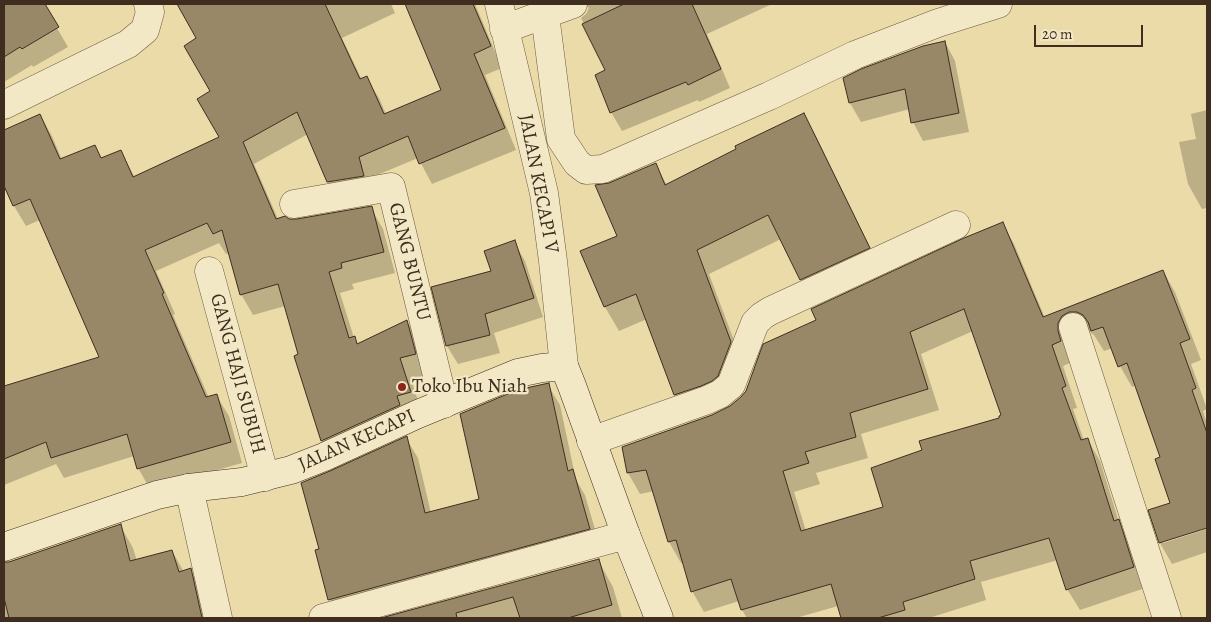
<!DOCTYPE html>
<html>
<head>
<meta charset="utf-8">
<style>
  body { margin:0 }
  #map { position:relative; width:1211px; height:622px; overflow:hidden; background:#ebdba8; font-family:Alegreya,serif }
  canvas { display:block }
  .frame { position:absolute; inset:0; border:5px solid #3f2e20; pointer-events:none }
  .scale { position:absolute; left:1034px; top:25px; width:109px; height:22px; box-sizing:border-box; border:2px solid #3f2e20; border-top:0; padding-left:6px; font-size:15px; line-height:18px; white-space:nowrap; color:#3f2e20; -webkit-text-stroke:4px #f2e8c6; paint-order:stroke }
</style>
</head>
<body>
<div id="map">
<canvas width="1211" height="622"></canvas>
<div class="frame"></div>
<div class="scale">20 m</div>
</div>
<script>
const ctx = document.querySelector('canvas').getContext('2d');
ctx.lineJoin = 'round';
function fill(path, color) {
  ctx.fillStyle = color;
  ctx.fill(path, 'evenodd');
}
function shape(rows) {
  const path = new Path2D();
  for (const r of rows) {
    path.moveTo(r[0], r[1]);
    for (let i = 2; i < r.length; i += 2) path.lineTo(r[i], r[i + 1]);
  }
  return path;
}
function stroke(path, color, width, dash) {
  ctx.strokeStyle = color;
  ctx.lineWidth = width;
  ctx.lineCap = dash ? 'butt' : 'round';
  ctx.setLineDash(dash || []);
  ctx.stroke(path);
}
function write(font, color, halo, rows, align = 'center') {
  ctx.font = font + ' Alegreya,serif';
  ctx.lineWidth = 4.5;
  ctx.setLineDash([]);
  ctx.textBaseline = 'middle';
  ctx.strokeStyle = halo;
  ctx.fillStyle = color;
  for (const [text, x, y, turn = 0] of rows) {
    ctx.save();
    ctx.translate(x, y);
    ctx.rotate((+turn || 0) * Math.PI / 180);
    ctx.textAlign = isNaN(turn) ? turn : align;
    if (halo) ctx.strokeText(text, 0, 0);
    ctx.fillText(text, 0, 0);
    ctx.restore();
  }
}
const shadow = shape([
  [4,4,43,4,68,47,33,67,32,65,4,82],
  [179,4,391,4,395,13,342,38,362,80,367,78,379,98,386,114,443,91,408,10,422,4,475,4,502,68,485,75,516,150,432,184,418,158,370,178,341,203,328,182,308,134,254,164,278,219,297,221,371,208,383,229,395,273,352,284,354,289,340,293,354,338,358,345,407,321,419,342,427,375,411,379,422,413,334,462,322,441,295,356,300,355,285,306,253,315,241,294,230,253,226,254,219,243,156,271,175,314,173,315,209,398,216,395,229,416,242,463,150,489,138,468,134,456,64,478,56,464,4,485,4,430,40,416,101,358,40,220,26,226,14,206,4,182,4,131,40,115,52,136,62,160,94,146,102,159,121,151,135,178,221,138,212,92,198,39],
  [575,4,772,4,707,34,730,88,699,102,698,100,622,131,611,112,607,71,581,18,586,14,589,8,588,7,578,8],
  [945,42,955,61,969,132,923,141,913,122,910,109,861,122,850,103,844,79],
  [1207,110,1207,208,1202,209,1188,184,1179,142,1196,139,1191,114],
  [804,115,817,138,882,272,815,303,801,279,781,239,709,274,744,367,689,418,675,395,647,319,619,331,605,307,582,252,618,236,610,185,655,164,667,185],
  [1002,223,1014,244,1045,318,1163,271,1175,292,1201,360,1191,364,1207,409,1203,411,1207,424,1207,526,1163,541,1163,543,1207,529,1207,552,1172,564,1160,543,1150,510,1171,503,1162,458,1136,385,1132,387,1120,366,1113,348,1104,351,1094,335,1090,332,1081,333,1072,362,1063,366,1077,408,1073,409,1084,441,1088,440,1100,461,1119,522,1130,542,1145,588,1080,610,1067,589,1058,560,981,582,986,600,929,618,842,618,838,606,796,618,747,618,742,610,739,601,704,612,692,591,683,562,681,563,669,542,654,491,640,494,628,473,623,448,713,416,730,407,742,398,818,320],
  [973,331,1002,416,1001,419,923,451,885,508,806,531,794,492,820,484,816,473,868,458,861,434,939,410,921,354],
  [514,242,525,261,543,317,494,333,500,353,458,364,447,346,492,272],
  [548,385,560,405,576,480,585,495,601,550,341,618,329,598,321,550,406,438,418,458,431,513,481,500],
  [576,486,580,491,580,497],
  [120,525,133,548,137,561,172,551,184,572,190,570,203,592,209,618,4,618,4,601,6,601,4,594,4,563,9,563],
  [598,560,613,587,622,618,386,618]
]);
const building = shape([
  [4,4,45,4,59,27,22,49,20,47,4,57,4,4],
  [177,4,325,4,360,79,367,76,384,114,441,90,405,4,473,4,491,46,474,54,505,128,419,164,408,136,359,157,364,176,327,182,297,112,243,142,276,219,285,216,289,219,297,219,372,206,384,252,341,263,342,268,329,272,349,338,355,336,357,344,407,320,416,354,400,358,411,392,397,396,400,405,321,441,294,356,298,354,278,284,240,295,222,230,213,234,207,223,145,250,164,293,162,294,206,397,217,394,231,442,137,469,127,434,51,458,46,442,4,459,4,386,99,357,30,199,13,206,4,186,4,130,40,114,60,159,95,145,101,158,121,150,133,177,219,137,197,99,210,91,184,46,196,38,177,4],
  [624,4,692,4,721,69,688,85,686,82,610,113,595,75,605,70,582,24,624,4],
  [945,41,959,113,911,123,905,89,849,103,843,78,861,69,923,46,945,41],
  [804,113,870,248,800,280,768,215,697,250,731,342,718,376,712,381,701,386,674,395,636,294,604,307,580,251,617,236,595,185,609,183,656,163,665,185,736,149,735,146,804,113],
  [1003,222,1043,317,1163,270,1190,339,1180,343,1196,388,1192,390,1207,433,1207,528,1159,543,1148,510,1170,503,1155,459,1160,457,1127,363,1118,367,1103,327,1091,331,1088,322,1083,315,1077,312,1069,312,1062,316,1058,323,1058,331,1061,341,1052,345,1066,386,1062,388,1081,440,1088,438,1114,521,1119,519,1134,567,1066,590,1049,538,970,561,975,579,903,602,905,610,878,618,841,618,831,584,741,610,731,579,691,592,676,540,668,542,646,470,627,473,622,447,712,415,730,406,741,397,746,391,763,344,816,320,811,309,964,238,1003,222],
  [964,309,1001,415,999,416,999,418,919,441,922,450,871,468,883,507,801,531,783,471,809,463,805,452,856,437,850,413,928,389,910,332,964,309],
  [515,240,534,298,485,314,490,335,446,346,431,287,491,271,484,251,515,240],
  [549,383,568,471,573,469,590,529,328,600,315,550,319,549,301,483,330,471,407,436,425,513,479,499,460,414,517,390,549,383],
  [121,524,130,561,172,550,179,572,191,568,202,618,9,618,4,598,4,562,9,562,121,524],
  [599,559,612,605,568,618,520,618,513,597,456,613,457,618,381,618,599,559]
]);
const street = shape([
  [499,4,544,193,553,261,564,366],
  [545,15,561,139,577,163,586,170,603,169,769,96,855,55,938,23,998,4],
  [504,29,573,4],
  [4,105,128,44,145,30,150,12,148,4],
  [294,204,391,187,444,404],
  [209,271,265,477],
  [1073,327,1167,618],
  [591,441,707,400,720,394,731,385,755,323,762,316,770,311,956,225],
  [189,488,218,618],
  [323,618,626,535]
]);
const secondary = shape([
  [4,547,157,495,189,488,242,482,291,470,324,457,418,414,518,373,542,368,564,366,572,386,626,535,659,618]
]);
const markers = [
  [402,387,5,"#8f2418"]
];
const streetNames = [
  ["JALAN KECAPI V",538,184,79],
  ["GANG BUNTU",409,262,76],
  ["GANG HAJI SUBUH",237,374,75],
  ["JALAN KECAPI",357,441,-24]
];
const poiNames = [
  ["Toko Ibu Niah",412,387]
];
fill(shadow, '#0003');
fill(building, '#988867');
stroke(building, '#3f2e20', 1);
stroke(street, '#6a5942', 29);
stroke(secondary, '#3f2e20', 29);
stroke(street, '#f2e8c6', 28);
stroke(secondary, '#f2e8c6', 28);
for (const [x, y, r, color] of markers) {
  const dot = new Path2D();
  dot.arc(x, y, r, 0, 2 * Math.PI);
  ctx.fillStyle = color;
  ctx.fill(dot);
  stroke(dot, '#f2e8c6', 2);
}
write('20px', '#3f2e20', '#f2e8c6', streetNames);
write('20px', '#3f2e20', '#f2e8c6', poiNames, 'left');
</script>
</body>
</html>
